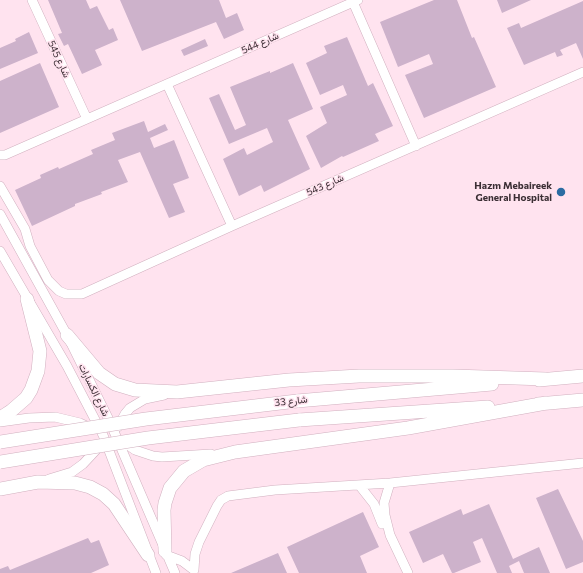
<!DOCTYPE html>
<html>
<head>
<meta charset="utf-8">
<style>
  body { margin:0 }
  canvas { display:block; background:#ffe3ef }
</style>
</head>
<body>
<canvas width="583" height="573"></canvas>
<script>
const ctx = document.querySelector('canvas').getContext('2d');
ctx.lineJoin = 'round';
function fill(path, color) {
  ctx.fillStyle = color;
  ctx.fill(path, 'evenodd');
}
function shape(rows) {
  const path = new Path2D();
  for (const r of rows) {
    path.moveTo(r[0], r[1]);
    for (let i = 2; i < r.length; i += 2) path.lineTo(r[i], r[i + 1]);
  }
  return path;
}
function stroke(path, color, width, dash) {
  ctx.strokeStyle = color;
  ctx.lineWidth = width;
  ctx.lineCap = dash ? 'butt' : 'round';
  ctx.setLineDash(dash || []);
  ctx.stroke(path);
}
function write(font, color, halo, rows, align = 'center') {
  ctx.font = font + ' Commissioner,Vazirmatn,sans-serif';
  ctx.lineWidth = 3;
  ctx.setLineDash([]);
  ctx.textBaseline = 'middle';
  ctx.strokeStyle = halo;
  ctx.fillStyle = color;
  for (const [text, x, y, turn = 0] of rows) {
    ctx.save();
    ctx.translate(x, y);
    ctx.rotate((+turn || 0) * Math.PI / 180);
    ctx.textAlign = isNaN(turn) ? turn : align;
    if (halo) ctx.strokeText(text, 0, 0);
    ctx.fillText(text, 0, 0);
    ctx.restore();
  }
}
const building = shape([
  [48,0,86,0,90,9,97,6,109,30,113,28,118,40,95,50,102,65,82,74,68,44,64,46,58,34,62,33],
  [120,0,219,0,226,18,237,13,244,30,224,39,216,22,142,51],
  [434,0,457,0,472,38,474,37,496,87,424,118,405,75,433,64,429,54,398,67,380,22],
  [497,0,531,0,502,13],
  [583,1,583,59,576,43,560,50,563,55,557,57,555,52,524,65,507,28,519,23,521,28],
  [29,32,38,53,0,69,0,48,16,41,15,39],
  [347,37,368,86,373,83,393,126,375,134,379,141,343,157,342,156,321,168,306,136,327,123,320,107,347,95,343,85,320,95,306,63,327,53,324,46],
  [205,39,208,46,184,56,181,50],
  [40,63,59,107,0,133,0,81],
  [293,63,313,109,288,120,310,169,264,192,261,185,239,196,223,159,244,148,247,155,273,142,267,128,229,144,209,98,219,94,235,130,246,125,230,87,270,71,270,73],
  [144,121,148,132,165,124,168,130,150,138,154,148,174,140,189,178,173,184,185,212,169,218,140,152,118,160,128,182,101,192,102,194,75,204,75,206,32,226,15,190,41,178,40,175,58,167,59,169,93,154,91,150,115,140,112,133],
  [558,489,583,541,583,562,566,569,536,498],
  [489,504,513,559,539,547,550,573,524,573,519,561,509,566,512,573,497,573,482,538,473,542,481,562,454,573,452,573,443,554,423,563,409,532,461,509,463,515],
  [363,512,379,547,360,556,367,573,299,573,287,547],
  [88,538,91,543,99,540,109,565,91,573,0,573,0,569,8,566,10,570],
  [278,553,287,573,231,573]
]);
const minor = shape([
  [32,0,87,119],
  [353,2,416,146],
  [167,84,232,226],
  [0,155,5,155,358,0],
  [0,186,25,229,30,246,48,280,59,291,66,294,82,294,232,226,583,72],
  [0,214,67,335,109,420,175,573],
  [0,251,67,366,103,435,156,573],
  [0,422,29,418,55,417,80,423,91,428],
  [118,427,125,414,130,408,145,399,164,395],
  [122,441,135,450,153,456,162,457,211,454],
  [49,479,72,472,83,464,97,449,99,444],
  [390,483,384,503,385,515,390,535,408,573],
  [359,485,374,504,382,524],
  [166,555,182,561,194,570],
  [194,570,195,554,199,542,217,506,221,500,228,496,275,490,390,483,583,463]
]);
const highway = shape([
  [67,335,99,373,115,384,135,390,177,392,289,380,359,376,453,376,546,379],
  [539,380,583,376],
  [297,401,492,384],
  [538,404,583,400],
  [0,418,11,411,26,398,31,390,38,371,40,351,27,299],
  [299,420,488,407],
  [0,489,38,482,75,483,90,487,103,494,114,504,148,555],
  [165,551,164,510,165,503,170,488,184,471,203,460,235,452,408,428,546,403]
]);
const highwayBridge = shape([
  [0,442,146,419,297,401],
  [0,462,148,438,299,420]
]);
const markers = [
  [561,192,5,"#2c6ca2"]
];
const streetNames = [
  ["شارع 544",260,43,-24],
  ["شارع 545",59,59,65],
  ["شارع 543",325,185,-24],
  ["شارع الكسارات",94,390,64],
  ["شارع 33",291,401,-6]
];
const poiNames = [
  ["Hazm Mebaireek",552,186],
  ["General Hospital",552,198]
];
fill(building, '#cdb2cb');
stroke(minor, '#d1b0bf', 10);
stroke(highway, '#d1b0bf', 14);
stroke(minor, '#fff', 9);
stroke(highway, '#fff', 13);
stroke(highwayBridge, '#d1b0bf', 14, []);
stroke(highwayBridge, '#fff', 13);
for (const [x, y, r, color] of markers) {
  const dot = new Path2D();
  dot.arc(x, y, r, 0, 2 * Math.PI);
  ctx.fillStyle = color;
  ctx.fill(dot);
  stroke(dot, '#ffe3ef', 1.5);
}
write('10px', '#3b2e34', '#ffe3ef', streetNames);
write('bold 10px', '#3b2e34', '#ffe3ef', poiNames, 'right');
</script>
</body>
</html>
